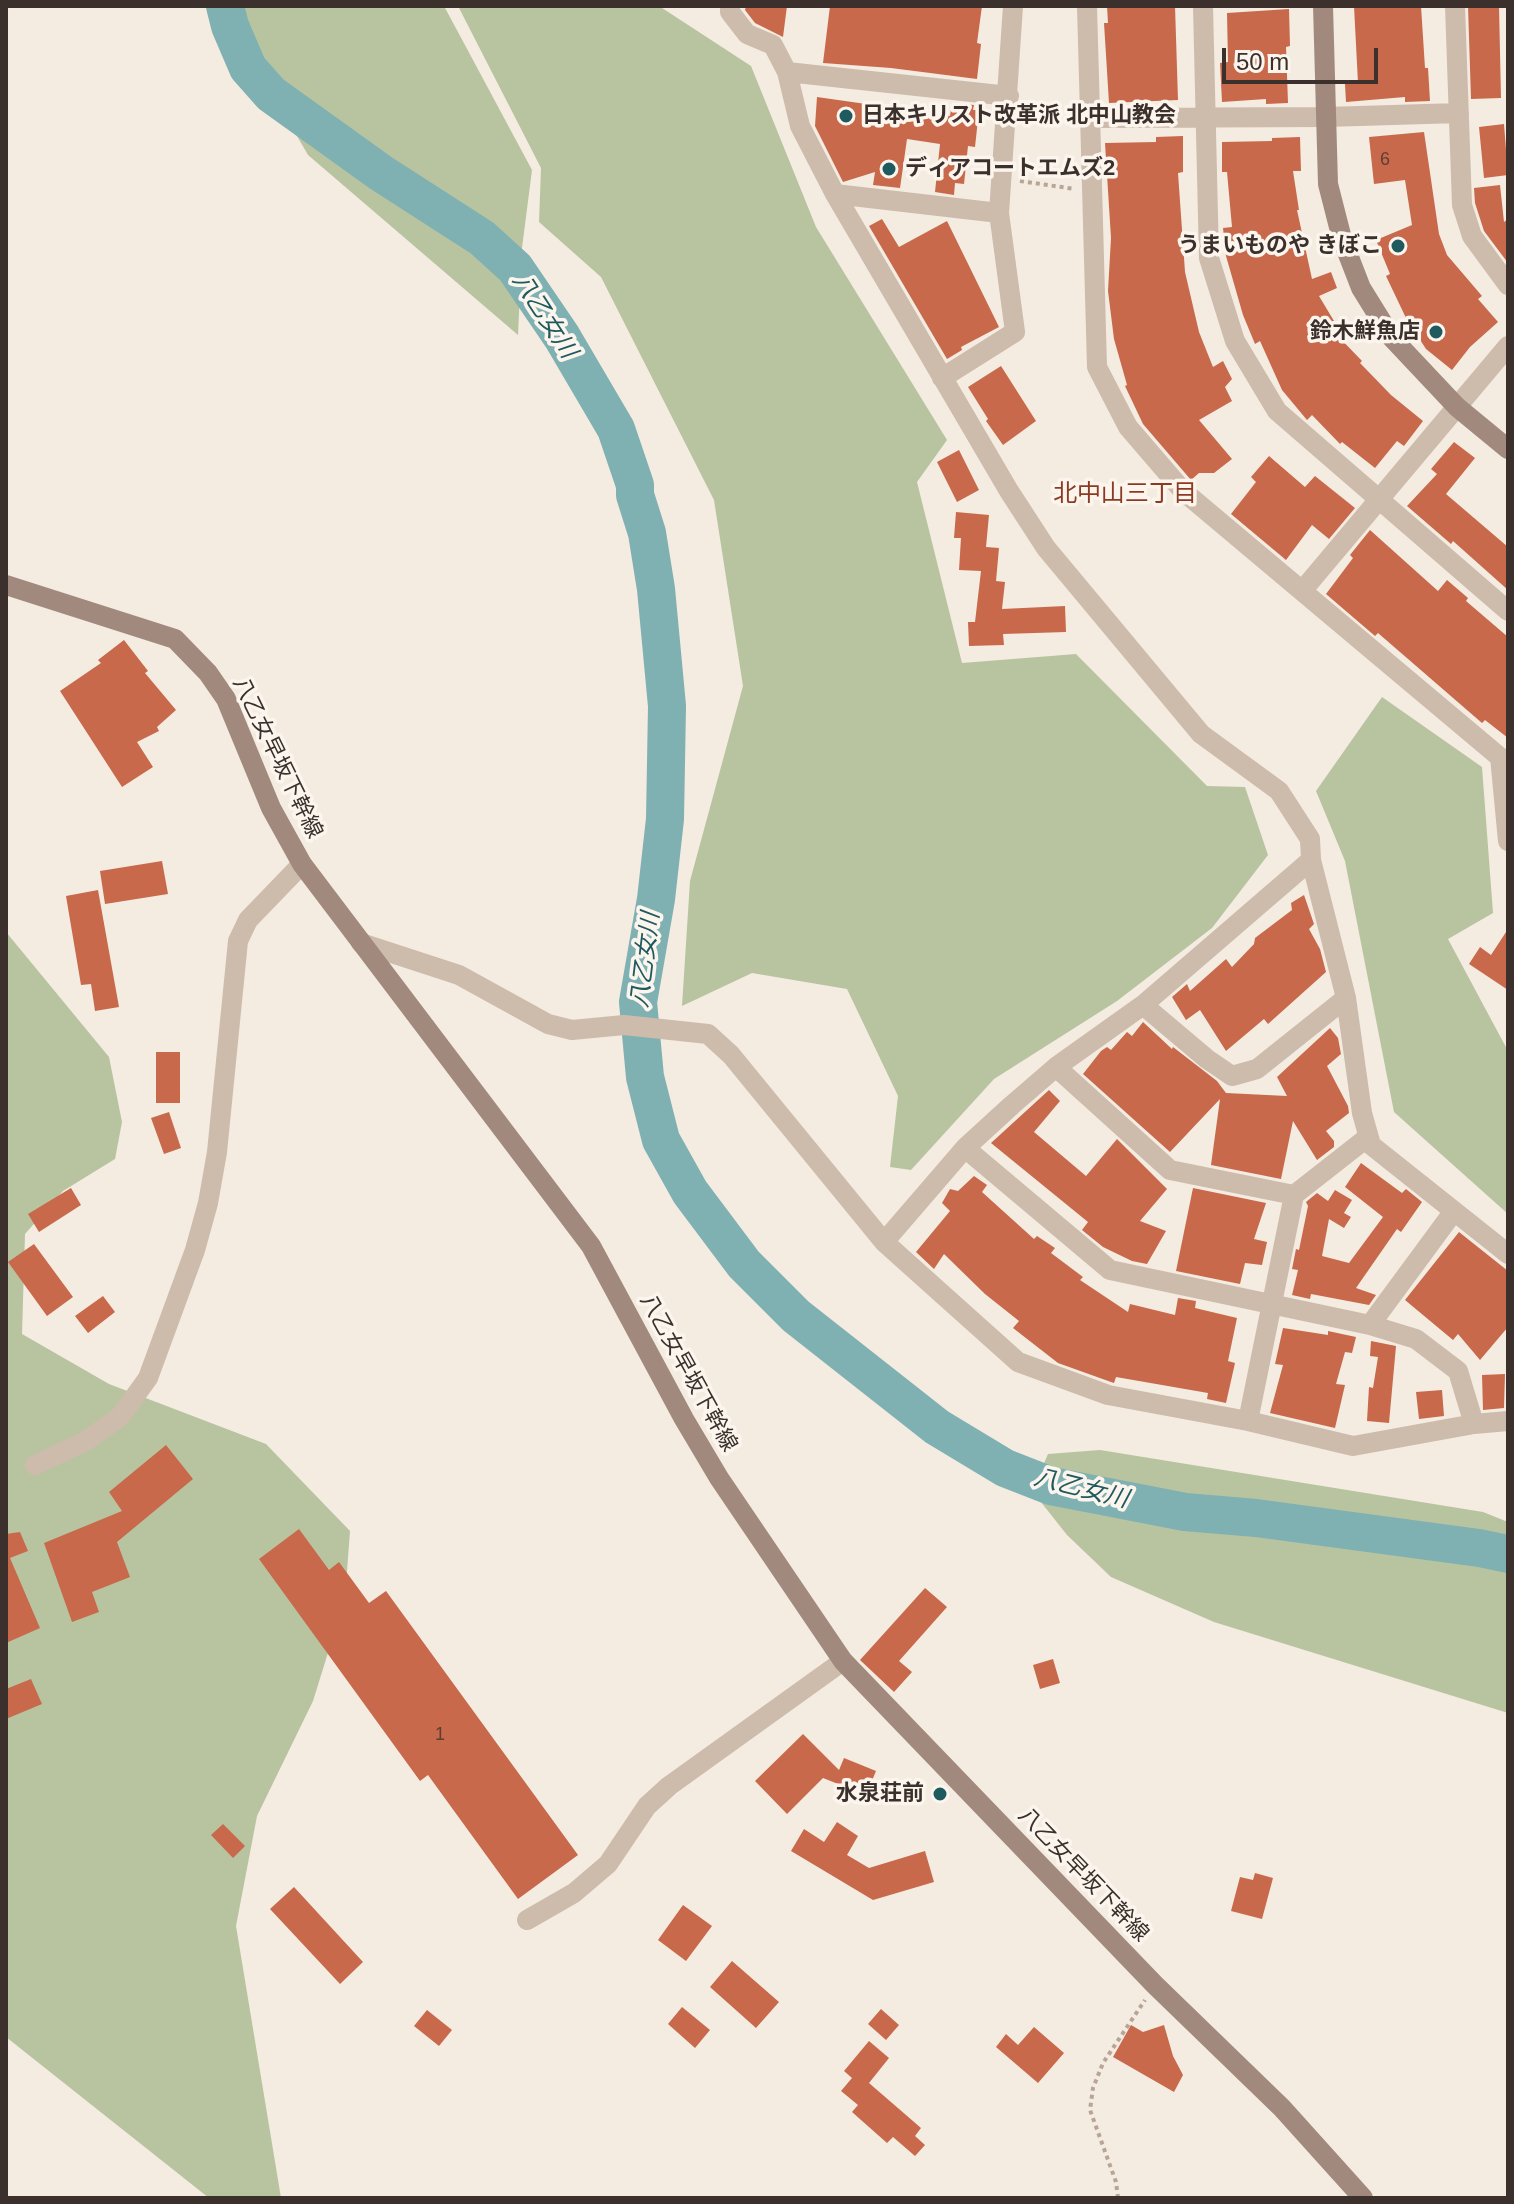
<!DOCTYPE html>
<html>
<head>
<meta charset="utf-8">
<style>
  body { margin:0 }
  #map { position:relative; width:1514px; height:2204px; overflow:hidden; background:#f4ebe1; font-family:Arial,sans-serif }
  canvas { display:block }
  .frame { position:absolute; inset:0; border:8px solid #3b302b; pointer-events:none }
  .scale { position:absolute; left:1222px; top:48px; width:156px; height:36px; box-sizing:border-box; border:4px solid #3b302b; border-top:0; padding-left:10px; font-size:24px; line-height:28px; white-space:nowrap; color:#3b302b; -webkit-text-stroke:6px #fbf5ee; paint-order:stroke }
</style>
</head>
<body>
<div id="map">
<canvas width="1514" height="2204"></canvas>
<div class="frame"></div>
<div class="scale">50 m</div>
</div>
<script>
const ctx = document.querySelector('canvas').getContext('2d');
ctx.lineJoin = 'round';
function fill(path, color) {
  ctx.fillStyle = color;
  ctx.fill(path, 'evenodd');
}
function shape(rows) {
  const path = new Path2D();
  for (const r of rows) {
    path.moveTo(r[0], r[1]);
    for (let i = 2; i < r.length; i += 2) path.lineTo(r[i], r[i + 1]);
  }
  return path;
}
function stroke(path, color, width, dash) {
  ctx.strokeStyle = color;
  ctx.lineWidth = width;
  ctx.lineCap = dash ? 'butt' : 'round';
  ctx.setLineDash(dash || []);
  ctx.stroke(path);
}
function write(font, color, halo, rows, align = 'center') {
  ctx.font = font + ' Arial,"Noto Sans JP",sans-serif';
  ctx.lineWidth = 7;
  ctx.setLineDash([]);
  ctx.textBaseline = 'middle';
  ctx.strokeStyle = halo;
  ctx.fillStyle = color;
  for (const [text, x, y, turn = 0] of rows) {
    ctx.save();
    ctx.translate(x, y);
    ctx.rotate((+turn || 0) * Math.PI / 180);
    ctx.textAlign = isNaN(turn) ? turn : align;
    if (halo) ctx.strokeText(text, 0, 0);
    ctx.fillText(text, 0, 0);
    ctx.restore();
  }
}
const green = shape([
  [222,6,444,6,532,170,522,248,518,335,308,155],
  [458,6,659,6,751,66,816,227,947,440,917,482,962,663,1076,654,1207,786,1245,787,1268,855,1212,928,1117,1001,994,1079,911,1170,890,1167,898,1096,847,989,752,973,682,1006,690,881,743,686,714,500,601,277,539,222,541,168],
  [1382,697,1482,767,1493,913,1448,939,1508,1051,1508,1214,1394,1112,1345,861,1316,791],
  [6,932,109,1057,122,1122,115,1159,63,1191,25,1234,22,1334,109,1384,266,1444,350,1531,345,1598,313,1701,257,1816,236,1926,281,2198,209,2198,6,2037],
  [1100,1450,1483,1512,1508,1522,1508,1713,1214,1622,1111,1577,1067,1535,1037,1497,1036,1482,1048,1454]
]);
const river = shape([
  [225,6,230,26,248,68,271,94,381,173,482,238,515,268,562,337,616,429,635,485,635,495,647,533,656,589,667,706,665,819,656,899,638,1002,645,1077,661,1140,690,1192,744,1264,796,1316,937,1427,1005,1468,1051,1486,1185,1512,1256,1518,1479,1548,1508,1554]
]);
const building = shape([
  [746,6,787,6,783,37,755,23,745,10],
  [830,6,982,6,977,43,981,44,977,79,891,68,823,63],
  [1107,6,1175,6,1178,100,1109,103,1104,23,1108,23],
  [1354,6,1421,6,1425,68,1428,68,1430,101,1405,102,1405,97,1346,102,1345,84,1358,83],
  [1468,6,1499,6,1501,98,1471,99],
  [1289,9,1290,46,1286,47,1288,103,1266,104,1266,99,1222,102,1220,63,1228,62,1227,13],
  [817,97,950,116,952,103,974,105,973,110,979,110,975,147,968,146,964,184,955,183,954,195,935,192,940,144,907,139,900,188,873,185,875,172,843,182,815,126],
  [1504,124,1508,175,1484,178,1479,127],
  [1424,132,1439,234,1447,255,1482,296,1478,299,1498,322,1470,347,1452,370,1426,349,1406,318,1386,276,1390,274,1376,240,1412,225,1405,180,1374,184,1369,137],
  [1183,136,1183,172,1178,173,1185,272,1199,332,1213,367,1223,361,1232,379,1225,387,1232,401,1199,420,1232,459,1214,473,1199,473,1191,480,1143,424,1125,386,1127,385,1114,339,1108,291,1111,238,1105,143,1156,142,1156,137],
  [1300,137,1301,171,1293,171,1299,210,1297,210,1312,279,1331,272,1337,288,1319,296,1340,331,1336,334,1362,361,1360,363,1391,395,1423,421,1404,446,1397,441,1375,468,1342,442,1340,444,1312,415,1307,420,1282,390,1260,341,1255,344,1243,315,1226,256,1223,228,1232,227,1227,172,1222,172,1222,142,1272,141,1272,138],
  [1500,185,1504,222,1508,219,1508,263,1484,231,1475,203,1474,188],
  [882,219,899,247,947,221,999,327,961,347,962,350,947,359,869,226],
  [1001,366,1036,421,1003,445,986,421,988,419,968,387],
  [1454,442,1475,458,1446,494,1508,547,1508,590,1453,541,1451,544,1407,506,1437,474,1431,469],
  [959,450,979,490,957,502,937,462],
  [1269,456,1305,487,1315,476,1355,508,1329,539,1312,525,1286,560,1231,514,1256,482,1251,477],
  [956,512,989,515,986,547,999,548,996,581,1005,582,1002,609,1065,606,1066,632,1003,634,1004,645,969,646,968,622,975,622,981,571,959,570,961,538,954,538],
  [1370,530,1438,591,1447,580,1468,598,1466,601,1508,637,1508,738,1485,720,1482,723,1378,633,1375,636,1326,594,1353,558,1350,555],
  [124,640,148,671,145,673,176,710,157,727,159,731,137,742,153,767,122,787,60,691,101,663,98,660],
  [162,861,168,894,105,904,100,871],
  [98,890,119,1007,95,1011,91,984,81,985,66,896],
  [1304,895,1314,924,1309,929,1320,949,1326,972,1268,1024,1264,1019,1226,1051,1200,1010,1186,1020,1172,997,1187,984,1190,991,1226,959,1232,967,1254,944,1255,938,1292,910,1291,903],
  [1508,929,1508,990,1469,964,1480,947,1491,955],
  [1143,1022,1172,1049,1173,1047,1217,1081,1226,1093,1287,1096,1277,1077,1330,1028,1338,1038,1341,1054,1327,1066,1348,1106,1349,1113,1326,1131,1334,1141,1334,1147,1317,1160,1293,1121,1281,1179,1211,1165,1220,1099,1170,1152,1083,1074,1101,1051,1107,1047,1111,1050,1127,1032,1132,1036],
  [156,1052,180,1052,180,1103,156,1103],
  [1049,1090,1060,1101,1034,1132,1086,1176,1117,1139,1167,1189,1140,1221,1166,1231,1147,1264,1132,1261,1103,1247,1082,1230,1088,1222,991,1143],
  [169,1112,181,1148,164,1154,151,1118],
  [1361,1163,1402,1193,1406,1189,1422,1202,1401,1232,1397,1229,1356,1288,1376,1295,1369,1305,1311,1294,1310,1299,1292,1295,1298,1270,1292,1269,1296,1249,1299,1250,1308,1206,1306,1202,1317,1193,1328,1201,1335,1190,1352,1200,1344,1213,1351,1217,1344,1228,1329,1219,1322,1256,1349,1263,1383,1217,1345,1187],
  [974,1176,987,1185,982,1192,1034,1239,1037,1236,1055,1248,1051,1253,1083,1277,1080,1280,1128,1312,1130,1304,1175,1315,1178,1298,1196,1301,1195,1308,1237,1318,1228,1361,1235,1363,1226,1403,1207,1399,1208,1393,1116,1377,1114,1383,1111,1382,1058,1363,1013,1328,1019,1321,985,1294,944,1254,934,1269,916,1252,950,1211,942,1203,950,1189,958,1191],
  [71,1188,81,1205,39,1232,28,1214],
  [1193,1188,1266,1203,1254,1239,1267,1242,1262,1265,1245,1263,1240,1284,1176,1271],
  [1459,1232,1508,1271,1508,1327,1480,1360,1458,1334,1453,1340,1405,1300],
  [34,1244,73,1297,47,1316,8,1262],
  [103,1296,115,1312,88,1333,75,1316],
  [1283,1328,1328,1335,1328,1331,1356,1337,1352,1353,1345,1352,1336,1384,1345,1385,1335,1428,1270,1413,1283,1365,1275,1364],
  [1371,1341,1396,1346,1389,1423,1367,1421,1369,1387,1373,1388,1378,1357,1370,1356],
  [1505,1374,1504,1408,1483,1410,1482,1375],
  [1442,1390,1444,1416,1419,1419,1416,1392],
  [166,1445,193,1479,117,1542,130,1577,92,1592,99,1612,72,1622,44,1543,122,1511,109,1492],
  [299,1529,329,1570,339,1562,369,1603,386,1591,578,1855,518,1899,428,1775,420,1781,259,1559],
  [20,1532,28,1551,10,1558,40,1628,6,1643,6,1534],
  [925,1588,947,1607,899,1661,912,1672,894,1692,860,1660],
  [1053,1659,1060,1683,1040,1689,1033,1665],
  [31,1679,42,1704,6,1719,6,1689],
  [803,1734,839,1770,844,1758,876,1771,866,1795,823,1778,787,1814,755,1781],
  [837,1822,858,1836,847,1855,869,1868,925,1851,934,1882,873,1900,791,1851,804,1829,824,1842],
  [223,1824,245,1846,233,1858,211,1835],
  [1255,1873,1273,1878,1262,1919,1231,1911,1240,1877,1253,1880],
  [294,1887,363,1962,340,1984,270,1909],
  [683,1905,712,1926,686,1961,658,1940],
  [732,1961,779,2002,756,2028,710,1987],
  [682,2007,710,2030,695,2048,668,2024],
  [881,2009,899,2025,886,2040,868,2024],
  [427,2010,452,2030,439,2046,414,2026],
  [1131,2025,1143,2032,1164,2025,1173,2056,1183,2075,1174,2092,1113,2057],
  [1034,2027,1064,2053,1038,2083,996,2047,1006,2034,1018,2045],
  [869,2041,889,2058,869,2083,921,2128,915,2136,925,2145,915,2156,893,2137,887,2143,852,2112,858,2105,841,2091,852,2078,844,2071]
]);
const path = shape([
  [1020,181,1075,189],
  [1118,2198,1116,2182,1090,2110,1093,2088,1103,2063,1145,2000]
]);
const street = shape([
  [730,6,730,12,747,34,773,45,787,72,800,126,835,194,1009,491,1046,548,1201,734,1279,791,1310,839,1311,860,1346,998,1362,1113,1371,1145,1508,1254],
  [1087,6,1097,367,1128,427,1183,491,1508,764],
  [1203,6,1209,258,1235,341,1277,411,1508,611],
  [1455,6,1462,205,1472,236,1508,285],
  [787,72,1009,96],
  [1089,118,1326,117,1459,113],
  [835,194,999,213],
  [942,378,1015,332,999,213,1013,6],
  [1302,591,1508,346],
  [1500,757,1508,841],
  [361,943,459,975,548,1024,572,1030,624,1025,708,1034,731,1055,884,1242,1018,1362,1108,1395,1248,1421,1353,1446,1474,1424,1508,1421],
  [1143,1005,1207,1059,1232,1076,1257,1069,1346,998],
  [1056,1067,1170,1170,1294,1195],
  [965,1148,1110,1270,1370,1325,1416,1339,1458,1371,1474,1424],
  [884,1242,965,1148,1012,1105,1056,1067,1143,1005,1311,860],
  [1370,1325,1454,1211],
  [1248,1421,1294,1195,1368,1137],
  [35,1465,84,1442,120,1417,148,1378,195,1250,208,1203,217,1152,238,941,248,920,302,864],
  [527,1920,574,1893,608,1864,647,1806,669,1786,843,1661]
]);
const secondary = shape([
  [1323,6,1328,184,1342,239,1361,288,1392,338,1457,407,1508,449],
  [6,585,175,639,208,673,226,699,271,808,302,864,591,1246,684,1419,719,1478,843,1661,1155,1985,1282,2108,1363,2198]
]);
const markers = [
  [846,116,8,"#1f5a5e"],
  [889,169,8,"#1f5a5e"],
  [1398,246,8,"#1f5a5e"],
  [1436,332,8,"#1f5a5e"],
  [940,1794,8,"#1f5a5e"]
];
const numberNames = [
  ["6",1385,160],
  ["1",440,1735]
];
const poiNames = [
  ["日本キリスト改革派 北中山教会",862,116,"left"],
  ["ディアコートエムズ2",905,169,"left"],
  ["うまいものや きぼこ",1382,246],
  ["鈴木鮮魚店",1420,332],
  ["水泉荘前",924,1794]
];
const streetNames = [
  ["八乙女早坂下幹線",277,758,64],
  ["八乙女早坂下幹線",688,1373,61],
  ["八乙女早坂下幹線",1083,1875,46]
];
const waterNames = [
  ["八乙女川",544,316,57],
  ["八乙女川",646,960,-83],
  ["八乙女川",1081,1489,14]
];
const neighbourhoodNames = [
  ["北中山三丁目",1125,494]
];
fill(green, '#b8c4a0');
stroke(river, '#7fb0b2', 38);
fill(building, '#c8694b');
stroke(path, '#b9a596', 4, [4, 4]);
stroke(street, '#cdbbac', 20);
stroke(secondary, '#a18a7d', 20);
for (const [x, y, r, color] of markers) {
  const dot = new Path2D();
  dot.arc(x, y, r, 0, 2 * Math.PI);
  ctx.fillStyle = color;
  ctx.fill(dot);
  stroke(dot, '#fbf5ee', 3);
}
write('18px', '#5e3e33', null, numberNames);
write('bold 22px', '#3b302b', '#fbf5ee', poiNames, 'right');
write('22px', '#3b302b', '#fbf5ee', streetNames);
write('italic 24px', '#1f5a5e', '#fbf5ee', waterNames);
write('24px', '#8c3b22', '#fbf5ee', neighbourhoodNames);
</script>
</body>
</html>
